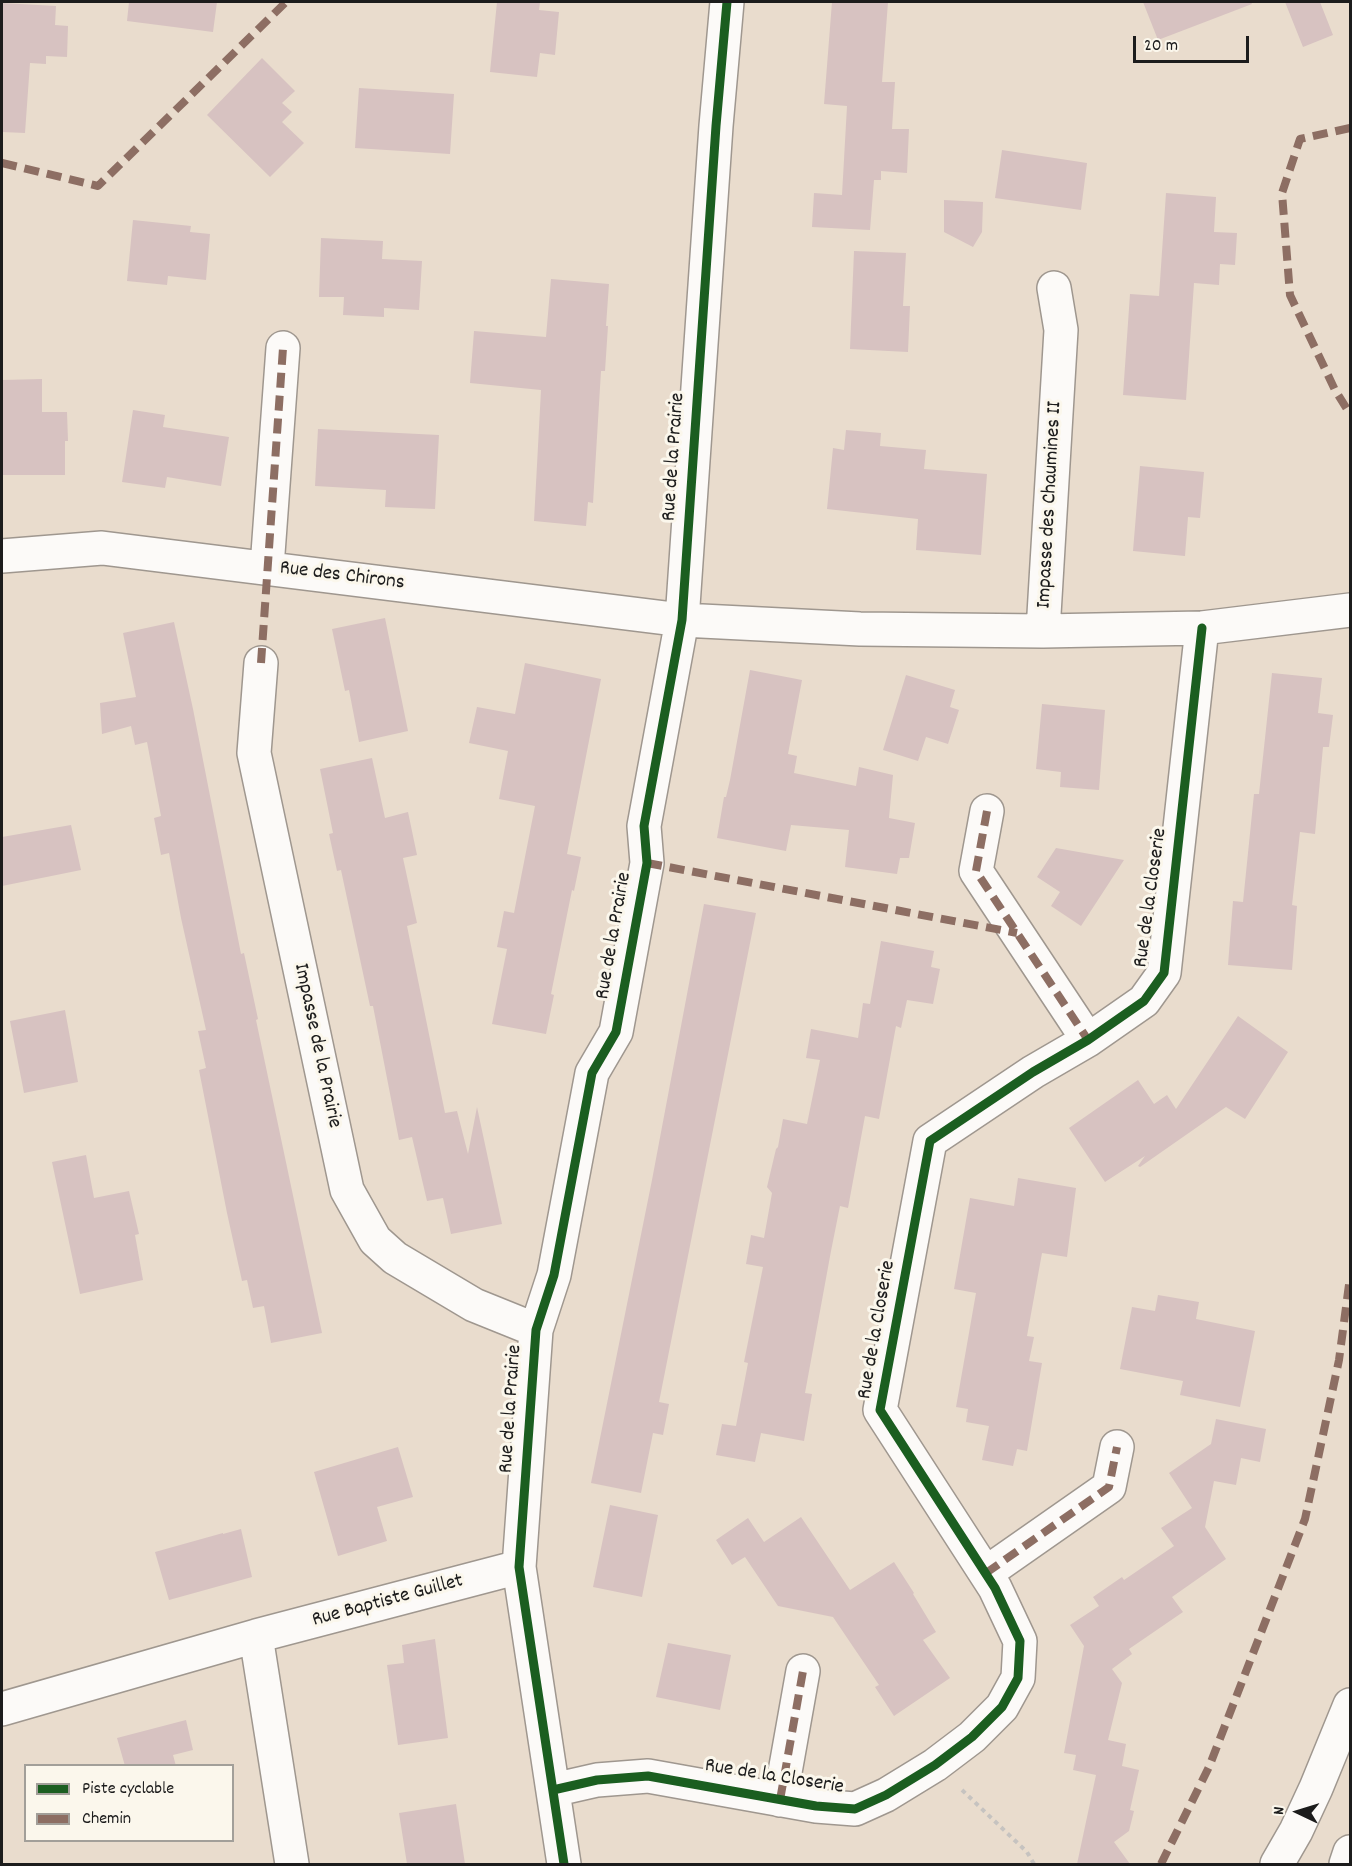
<!DOCTYPE html>
<html>
<head>
<meta charset="utf-8">
<style>
  body { margin:0 }
  #map { position:relative; width:1352px; height:1866px; overflow:hidden; background:#e9dccd; font-family:Dekko,sans-serif }
  canvas { display:block }
  .frame { position:absolute; inset:0; border:3px solid #1c1c1c; pointer-events:none }
  .legend { position:absolute; left:24px; top:1764px; width:210px; height:78px; box-sizing:border-box; background:#fbf7ec; border:2px solid #a29f99; margin:0; padding:8px 10px; list-style:none; font-size:18px; color:#1c1c1c }
  .legend li { display:flex; align-items:center; gap:12px; height:30px }
  .legend b { width:30px; border:2px solid #a29f99 }
  .north { position:absolute; left:1268px; top:1782px; width:60px; height:60px; -webkit-text-stroke:4px #fbf7ec; paint-order:stroke; rotate:274deg; font-size:16px; font-weight:700; line-height:24px; text-align:center; color:#1c1c1c }
  .north::after { content:''; display:block; margin:auto; width:21px; height:27px; background:#1c1c1c; clip-path:polygon(50% 0,100% 100%,50% 72%,0 100%) }
  .scale { position:absolute; left:1133px; top:36px; width:116px; height:27px; box-sizing:border-box; border:3px solid #1c1c1c; border-top:0; padding-left:8px; font-size:18px; line-height:21px; white-space:nowrap; color:#1c1c1c; -webkit-text-stroke:4px #fbf7ec; paint-order:stroke }
</style>
</head>
<body>
<div id="map">
<canvas width="1352" height="1866"></canvas>
<div class="frame"></div>
<ul class="legend">
<li><b style="height:8px;background:#1b5e20"></b>Piste cyclable</li>
<li><b style="height:8px;background:#8d6e63"></b>Chemin</li>
</ul>
<div class="north">N</div>
<div class="scale">20 m</div>
</div>
<script>
const ctx = document.querySelector('canvas').getContext('2d');
ctx.lineJoin = 'round';
function fill(path, color) {
  ctx.fillStyle = color;
  ctx.fill(path, 'evenodd');
}
function shape(rows) {
  const path = new Path2D();
  for (const r of rows) {
    path.moveTo(r[0], r[1]);
    for (let i = 2; i < r.length; i += 2) path.lineTo(r[i], r[i + 1]);
  }
  return path;
}
function stroke(path, color, width, dash) {
  ctx.strokeStyle = color;
  ctx.lineWidth = width;
  ctx.lineCap = dash ? 'butt' : 'round';
  ctx.setLineDash(dash || []);
  ctx.stroke(path);
}
function write(font, color, halo, rows, align = 'center') {
  ctx.font = font + ' Dekko,sans-serif';
  ctx.lineWidth = 6;
  ctx.setLineDash([]);
  ctx.textBaseline = 'middle';
  ctx.strokeStyle = halo;
  ctx.fillStyle = color;
  for (const [text, x, y, turn = 0] of rows) {
    ctx.save();
    ctx.translate(x, y);
    ctx.rotate((+turn || 0) * Math.PI / 180);
    ctx.textAlign = isNaN(turn) ? turn : align;
    if (halo) ctx.strokeText(text, 0, 0);
    ctx.fillText(text, 0, 0);
    ctx.restore();
  }
}
const building = shape([
  [129,2,217,2,213,32,127,21],
  [497,2,540,2,539,10,559,12,555,55,540,53,537,77,490,72],
  [832,2,888,2,882,82,895,82,892,129,909,129,907,173,881,171,881,180,874,180,870,230,812,227,814,193,842,195,847,106,824,104],
  [1143,2,1251,2,1252,4,1158,40],
  [1285,2,1320,2,1333,35,1303,47],
  [2,3,56,6,55,25,68,26,67,57,46,56,46,64,30,63,25,133,2,132],
  [262,58,295,91,282,103,292,112,282,122,304,143,270,177,207,115],
  [359,88,454,94,450,154,355,148],
  [1002,150,1087,163,1081,210,995,198],
  [1166,193,1216,197,1214,232,1237,233,1235,265,1220,264,1219,285,1194,283,1186,400,1123,395,1130,294,1159,296],
  [944,200,983,202,982,232,973,247,944,232],
  [133,220,191,226,190,232,210,234,206,280,168,276,167,285,127,281],
  [321,238,383,241,382,259,422,261,419,310,384,308,384,317,343,315,344,297,319,297],
  [854,251,906,253,903,306,910,306,908,352,850,349],
  [551,279,609,284,606,326,608,326,605,371,601,371,593,503,588,502,586,526,534,521,541,390,470,383,474,331,546,337],
  [42,379,42,412,67,412,68,441,65,441,65,475,2,475,2,380],
  [133,410,165,415,163,427,229,437,221,486,167,477,165,488,122,482],
  [318,429,439,435,435,509,385,507,386,490,315,486],
  [846,430,881,433,880,446,926,450,924,469,987,474,981,555,916,550,918,519,827,509,833,448,844,450],
  [1140,466,1204,472,1200,518,1188,517,1185,556,1133,551],
  [385,618,408,731,359,742,349,690,345,691,332,629],
  [174,622,193,709,241,954,244,953,258,1019,256,1020,322,1333,271,1343,264,1306,253,1308,247,1280,242,1281,227,1213,199,1070,206,1068,198,1031,206,1030,181,918,169,853,161,855,154,818,161,816,147,742,135,745,131,726,102,734,100,703,136,697,123,633],
  [525,663,601,679,567,854,581,857,574,891,572,890,551,994,554,995,546,1034,492,1024,507,949,497,947,504,911,514,913,535,806,499,799,508,751,469,743,477,707,515,714],
  [750,670,802,680,788,754,797,756,794,773,856,786,859,767,893,775,889,818,915,823,909,858,900,858,897,874,845,867,849,830,791,825,786,851,717,838,724,797,726,797,730,780],
  [1272,673,1322,678,1318,713,1333,715,1329,747,1323,747,1315,834,1300,832,1292,905,1297,906,1292,970,1228,965,1233,901,1243,902,1254,794,1259,794],
  [906,675,955,690,950,707,959,710,948,744,926,737,918,761,883,750],
  [1042,704,1105,710,1099,790,1060,787,1061,772,1036,769],
  [372,758,385,818,408,812,417,855,403,858,417,923,407,926,445,1113,457,1111,468,1154,477,1107,502,1224,451,1234,443,1198,427,1201,412,1137,399,1140,373,1006,370,1006,341,870,337,871,329,834,333,833,320,769],
  [71,825,81,870,2,886,2,837],
  [1056,848,1124,860,1081,926,1051,906,1060,892,1037,877],
  [704,904,756,913,659,1402,669,1404,663,1435,653,1433,641,1493,591,1483,652,1180],
  [881,941,934,951,931,967,940,969,933,1004,907,1000,901,1028,896,1026,879,1119,865,1116,848,1208,840,1206,831,1251,805,1393,812,1394,804,1441,761,1433,755,1462,716,1455,722,1424,736,1426,748,1363,744,1362,763,1267,746,1264,751,1235,764,1238,772,1193,767,1187,776,1149,778,1147,783,1119,807,1124,820,1060,806,1058,811,1029,858,1038,863,1003,870,1004],
  [65,1010,78,1082,24,1093,10,1021],
  [1238,1016,1288,1052,1245,1119,1226,1107,1140,1167,1138,1166,1145,1156,1105,1182,1069,1128,1138,1080,1154,1104,1167,1095,1176,1109],
  [86,1155,94,1198,129,1191,139,1234,135,1235,143,1280,80,1294,52,1162],
  [1018,1178,1076,1188,1067,1257,1042,1253,1027,1336,1034,1337,1029,1361,1042,1363,1027,1451,1017,1449,1013,1466,982,1460,989,1426,966,1422,968,1409,956,1407,976,1293,954,1289,970,1198,1014,1206],
  [1158,1295,1199,1302,1196,1319,1255,1331,1240,1407,1180,1395,1183,1381,1120,1369,1132,1307,1155,1311],
  [1216,1419,1266,1429,1260,1462,1241,1458,1236,1485,1214,1481,1205,1527,1226,1559,1172,1597,1183,1612,1129,1649,1132,1654,1112,1669,1122,1683,1108,1740,1126,1744,1122,1766,1139,1770,1130,1810,1134,1811,1129,1831,1114,1842,1130,1864,1077,1864,1096,1775,1073,1770,1076,1755,1064,1753,1084,1646,1070,1625,1099,1606,1093,1597,1122,1577,1124,1580,1174,1546,1161,1528,1192,1508,1169,1473,1211,1444],
  [398,1447,413,1497,377,1507,387,1541,338,1556,314,1472],
  [610,1505,658,1515,642,1597,593,1587],
  [801,1517,850,1590,894,1562,914,1593,913,1594,936,1632,923,1640,950,1678,894,1716,875,1687,879,1685,833,1617,778,1606,745,1557,732,1565,716,1540,748,1518,764,1542],
  [241,1529,252,1577,169,1600,155,1552,223,1533,223,1534],
  [435,1639,448,1738,398,1745,387,1665,404,1663,402,1645],
  [668,1643,731,1655,720,1710,656,1697],
  [186,1720,193,1750,173,1755,176,1766,125,1766,117,1738],
  [456,1804,465,1864,407,1864,399,1813]
]);
const path = shape([
  [962,1790,1027,1852,1034,1864]
]);
const minor = shape([
  [1054,288,1061,330,1043,631,1202,628,1350,610],
  [2,556,102,548,682,620,860,629,1043,631],
  [267,567,283,348],
  [261,663,254,753,347,1190,375,1240,395,1258,474,1305,536,1330],
  [987,811,976,871,1088,1040],
  [986,1573,1109,1487,1117,1447],
  [256,1636,292,1864],
  [2,1709,256,1636,519,1567],
  [553,1790,597,1780,648,1776,816,1806,855,1809,886,1795,935,1765,972,1737,1002,1707,1018,1678,1020,1641,995,1588,880,1410,930,1141,1033,1072,1088,1040,1144,1001,1164,973,1202,628],
  [780,1800,803,1671],
  [564,1864,519,1567,536,1330,554,1275,592,1073,616,1032,647,863,644,826,682,620,716,126,727,2]
]);
const primary = shape([
  [1277,1864,1296,1831,1316,1788,1350,1705],
  [1346,1864,1350,1852]
]);
const quiet = shape([
  [1350,128,1300,139,1282,193,1290,295,1335,390,1350,414],
  [2,163,98,186,286,2],
  [261,663,283,348],
  [987,811,976,871,1088,1040],
  [647,863,1017,933],
  [986,1573,1109,1487,1117,1447],
  [780,1800,803,1671],
  [1161,1864,1209,1767,1305,1519,1339,1360,1350,1277]
]);
const cycleway = shape([
  [553,1790,597,1780,648,1776,816,1806,855,1809,886,1795,935,1765,972,1737,1002,1707,1018,1678,1020,1641,995,1588,880,1410,930,1141,1033,1072,1088,1040,1144,1001,1164,973,1202,628],
  [564,1864,519,1567,536,1330,554,1275,592,1073,616,1032,647,863,644,826,682,620,716,126,727,2]
]);
const streetNames = [
  ["Rue de la Prairie",675,457,-86],
  ["Impasse des Chaumines II",1051,505,-87],
  ["Rue des Chirons",342,577,7],
  ["Rue de la Closerie",1152,898,-82],
  ["Rue de la Prairie",615,936,-80],
  ["Impasse de la Prairie",316,1046,78],
  ["Rue de la Closerie",878,1330,-80],
  ["Rue de la Prairie",512,1409,-86],
  ["Rue Baptiste Guillet",388,1602,-15],
  ["Rue de la Closerie",774,1778,9]
];
fill(building, '#d7c2c1');
stroke(minor, '#9f978f', 36);
stroke(primary, '#9f978f', 36);
stroke(path, '#c6c3c0', 4, [4.5, 4.5]);
stroke(minor, '#fcfaf8', 33);
stroke(primary, '#fcfaf8', 33);
stroke(quiet, '#8d6e63', 8, [15, 8]);
stroke(cycleway, '#1b5e20', 9);
write('21px', '#1c1c1c', '#fbf7ec', streetNames);
</script>
</body>
</html>
